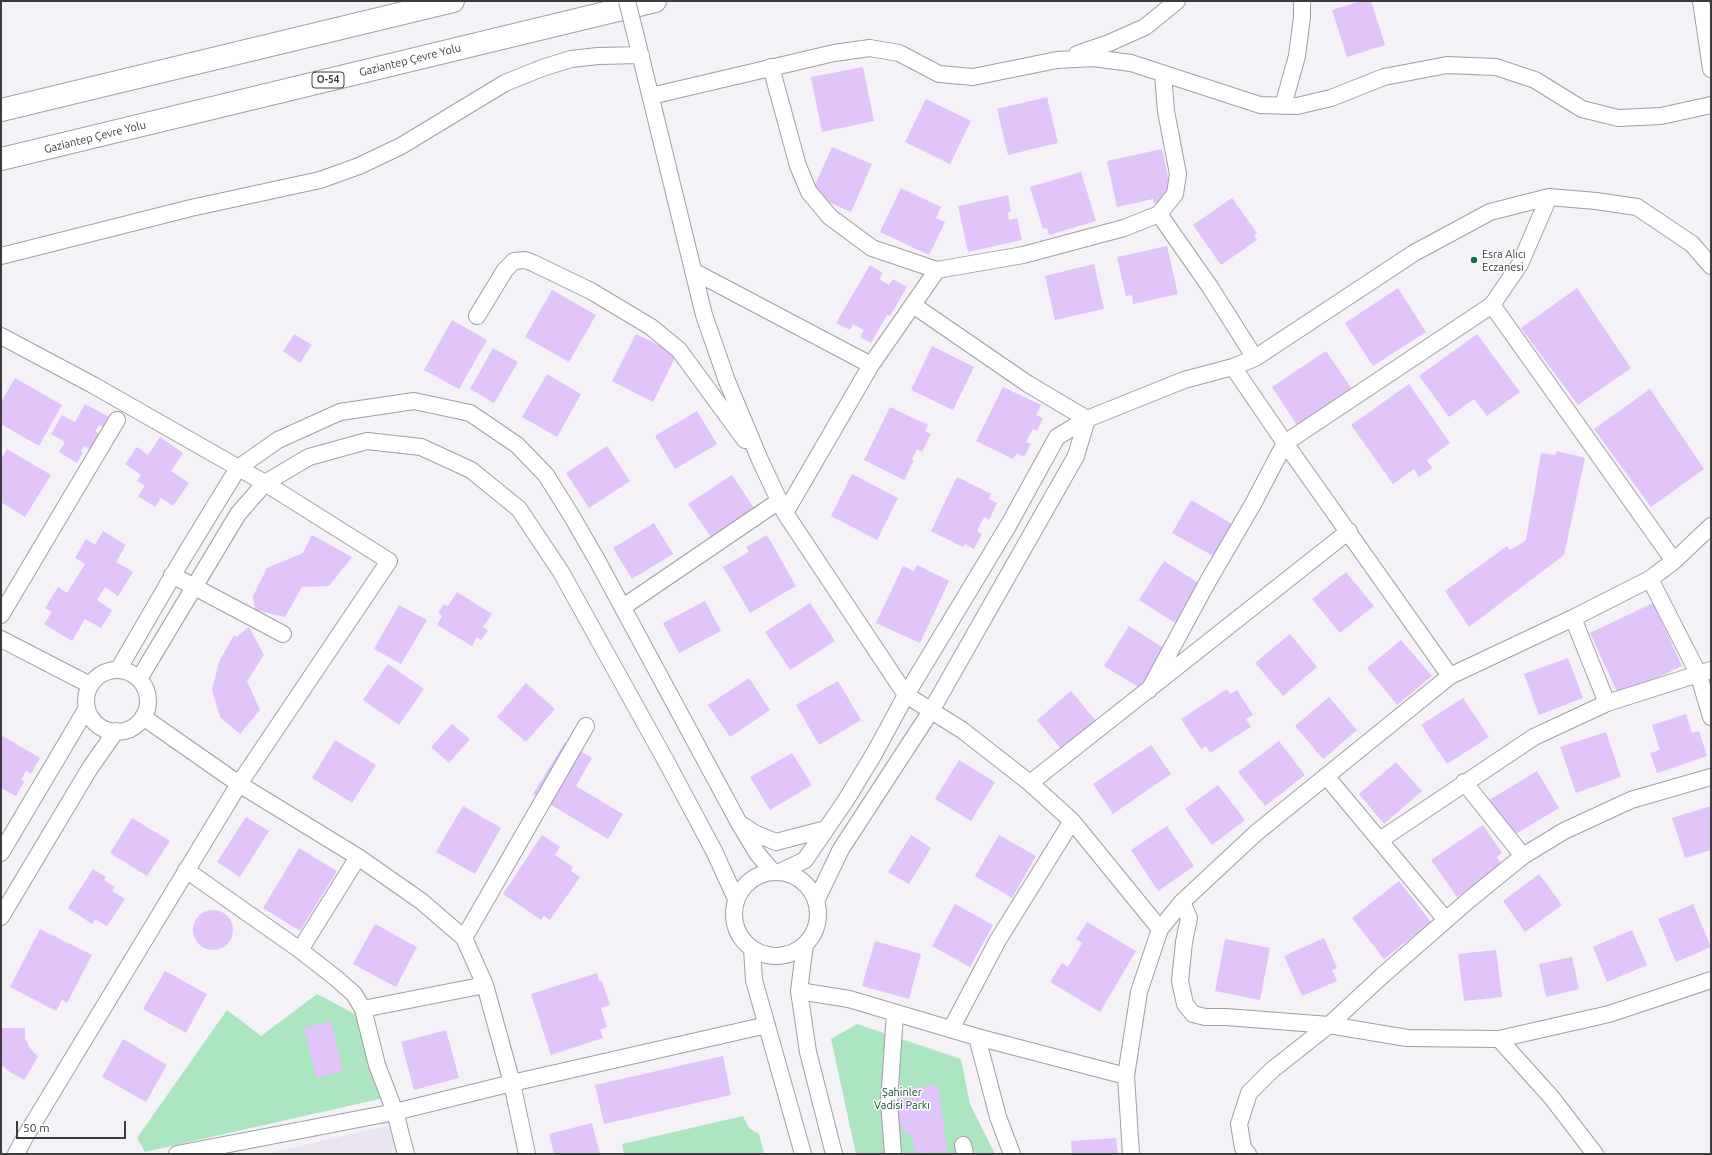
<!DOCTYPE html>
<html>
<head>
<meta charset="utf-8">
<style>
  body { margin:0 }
  #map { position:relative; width:1712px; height:1155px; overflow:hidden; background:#f4f1f7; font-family:Ubuntu,sans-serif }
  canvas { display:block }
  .frame { position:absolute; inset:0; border:2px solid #3b3a3c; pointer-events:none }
  .scale { position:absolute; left:16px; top:1121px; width:110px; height:18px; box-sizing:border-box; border:2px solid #3b3a3c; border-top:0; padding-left:5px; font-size:12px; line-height:14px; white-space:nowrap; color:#3b3a3c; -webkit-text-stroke:3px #fff; paint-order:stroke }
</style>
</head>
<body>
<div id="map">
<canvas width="1712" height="1155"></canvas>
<div class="frame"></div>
<div class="scale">50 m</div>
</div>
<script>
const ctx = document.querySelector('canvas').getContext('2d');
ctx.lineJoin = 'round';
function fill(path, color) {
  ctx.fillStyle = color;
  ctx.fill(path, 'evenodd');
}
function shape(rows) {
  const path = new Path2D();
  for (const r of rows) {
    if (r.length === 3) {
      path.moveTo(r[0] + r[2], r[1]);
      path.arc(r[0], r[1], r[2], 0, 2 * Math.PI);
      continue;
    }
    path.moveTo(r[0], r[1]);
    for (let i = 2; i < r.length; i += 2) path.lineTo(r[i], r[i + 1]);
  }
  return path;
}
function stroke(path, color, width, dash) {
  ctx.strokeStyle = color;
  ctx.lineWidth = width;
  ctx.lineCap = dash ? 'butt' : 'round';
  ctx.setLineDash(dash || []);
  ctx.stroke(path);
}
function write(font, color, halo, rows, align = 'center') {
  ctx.font = font + ' Ubuntu,sans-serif';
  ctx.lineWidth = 3;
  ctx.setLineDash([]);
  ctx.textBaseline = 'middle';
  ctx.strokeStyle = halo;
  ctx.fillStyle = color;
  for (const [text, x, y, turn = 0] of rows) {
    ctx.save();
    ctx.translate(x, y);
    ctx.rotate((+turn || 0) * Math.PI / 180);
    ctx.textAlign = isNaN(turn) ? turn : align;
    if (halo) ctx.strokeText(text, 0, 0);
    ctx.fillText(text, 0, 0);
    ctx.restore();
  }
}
const built = shape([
  [391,1125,404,1154,266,1154]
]);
const green = shape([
  [317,994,366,1020,388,1097,145,1152,137,1138,227,1010,261,1036],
  [857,1024,961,1059,970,1104,995,1154,856,1154,831,1039],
  [743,1116,749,1128,759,1134,764,1154,624,1154,622,1144]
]);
const building = shape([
  [1361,1,1371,1,1385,45,1347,57,1332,10],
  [863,67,874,121,822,132,811,77],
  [1047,97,1058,143,1008,155,997,109],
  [926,99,971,121,950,164,905,142],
  [832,147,872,164,851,212,811,194],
  [1162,149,1171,191,1169,200,1154,203,1153,199,1117,207,1107,161],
  [1081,172,1096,221,1049,235,1047,228,1043,229,1030,187],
  [901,188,941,207,936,218,945,222,929,255,880,232],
  [1008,195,1011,211,1008,213,1009,220,1017,218,1022,240,968,252,958,206],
  [1232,198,1257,233,1254,235,1257,240,1221,265,1193,225],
  [1167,246,1178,294,1133,304,1132,295,1126,296,1117,257],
  [1094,264,1104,309,1055,320,1045,276],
  [870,265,883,273,879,279,889,285,893,279,907,287,890,316,887,315,871,343,860,337,864,330,853,324,850,330,836,323],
  [1398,288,1426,332,1373,366,1345,323],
  [1577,288,1631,368,1578,405,1521,328],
  [552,290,596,315,569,362,525,337],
  [452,320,487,340,459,389,424,370],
  [294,334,312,345,300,363,283,351],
  [636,334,677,354,653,402,612,381],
  [1477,334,1520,392,1487,416,1474,399,1449,417,1419,376],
  [932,346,974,367,953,410,911,390],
  [493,348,518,362,494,403,470,389],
  [1326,351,1352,389,1297,425,1272,387],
  [547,374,581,394,557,437,522,417],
  [15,378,62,405,39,446,1,424,1,402],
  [1409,384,1450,443,1427,460,1432,468,1419,477,1414,469,1393,484,1351,425],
  [1003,387,1041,405,1036,415,1043,418,1037,431,1033,429,1026,442,1031,444,1024,457,1017,453,1013,459,976,441],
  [1650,389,1704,469,1651,507,1594,429],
  [85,404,111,418,105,428,99,425,95,431,100,434,91,450,84,446,81,451,83,452,77,463,59,452,65,442,51,434,62,415,75,422],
  [890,407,928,425,925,431,931,434,922,452,917,449,912,459,914,460,904,480,864,460],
  [697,411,717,444,675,469,655,436],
  [160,437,183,453,171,471,189,483,173,506,161,498,155,507,138,496,145,486,137,481,141,475,125,464,137,447,148,455],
  [607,446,630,481,589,508,566,473],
  [7,449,51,475,25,517,1,502,1,459],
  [1557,451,1585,458,1564,555,1469,627,1445,591,1507,546,1510,550,1526,540,1541,453,1555,455],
  [852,474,898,498,877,540,831,516],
  [732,475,756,511,713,540,688,504],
  [957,477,991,494,989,499,997,503,989,520,984,517,977,531,982,534,974,549,965,544,963,547,931,531],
  [1191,500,1234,525,1215,557,1172,533],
  [654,523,673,554,632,579,613,548],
  [103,531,126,545,116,562,133,572,118,596,105,587,97,600,112,610,101,628,85,619,72,641,44,624,52,612,45,608,58,587,67,593,85,564,75,558,86,539,95,545],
  [312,535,352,557,329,586,302,587,285,617,255,610,253,596,267,568,303,553],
  [767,535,796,586,750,613,723,567,749,552,746,547],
  [1164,561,1200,584,1175,623,1139,600],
  [917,565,949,581,920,643,876,623,903,566,914,571],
  [1346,572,1374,606,1340,633,1312,599],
  [457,592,492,614,483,627,488,630,481,640,477,637,472,646,437,625,442,616,438,613,444,604,448,606],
  [705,601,721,631,679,653,663,623],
  [810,603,835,641,790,670,765,632],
  [1653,603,1682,666,1619,696,1590,633],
  [399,605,427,620,401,664,374,649],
  [1129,626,1165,649,1140,688,1104,666],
  [249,627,264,655,247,681,260,710,240,734,220,717,212,690,219,662,234,635,236,637],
  [1290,634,1317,667,1283,696,1255,663],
  [1401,640,1432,676,1397,705,1367,668],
  [1568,658,1583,698,1539,715,1524,674],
  [388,664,424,689,399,725,363,700],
  [749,678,770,710,730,737,708,705],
  [838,681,861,720,819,745,796,705],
  [526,683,555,709,526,742,497,717],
  [1227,689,1230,694,1237,690,1253,715,1246,719,1251,727,1210,753,1206,746,1201,749,1181,719],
  [1071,691,1096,721,1062,750,1037,720],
  [1329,697,1357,730,1323,759,1295,726],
  [1463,698,1489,737,1447,764,1421,725],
  [1686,714,1692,733,1699,731,1707,756,1657,773,1650,753,1660,750,1652,725],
  [452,724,470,739,449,763,431,747],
  [1606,732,1621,777,1576,793,1560,747],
  [1,735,40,758,31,774,26,771,21,780,24,782,16,796,1,788],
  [335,740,376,765,352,803,312,778],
  [1279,741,1305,775,1265,806,1238,772],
  [565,742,592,758,576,786,623,814,608,839,533,794],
  [1151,745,1171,774,1113,814,1093,784],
  [792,753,812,785,770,810,750,777],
  [959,760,995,782,971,821,935,799],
  [1396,762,1422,791,1384,824,1359,794],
  [1537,771,1559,808,1511,837,1489,800],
  [1218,785,1245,820,1212,845,1185,809],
  [463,806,501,828,475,874,436,852],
  [1711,806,1711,850,1685,858,1672,818],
  [246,817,269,831,240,877,217,862],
  [132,818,170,841,147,876,110,853],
  [1483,825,1502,853,1497,857,1502,865,1457,897,1431,860],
  [1167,826,1194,866,1158,891,1131,850],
  [542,835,560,847,555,855,573,867,571,871,580,877,550,920,544,916,541,920,503,894],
  [911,835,931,848,909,884,888,872],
  [999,835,1036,856,1012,898,975,876],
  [299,848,337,871,300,931,263,908],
  [93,869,106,877,104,880,115,887,112,891,125,899,107,926,95,919,92,924,68,908],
  [1539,874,1562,905,1525,932,1503,901],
  [1399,881,1431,922,1384,959,1352,918],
  [955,904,993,925,970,967,932,946],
  [1693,904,1711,947,1676,962,1658,919],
  [213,930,20],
  [1087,922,1136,951,1100,1012,1050,982,1062,963,1068,967,1082,943,1076,939],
  [375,924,417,947,396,987,353,964],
  [40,929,92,955,67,1003,62,1000,56,1011,10,987],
  [1632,930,1647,965,1607,982,1593,947],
  [1324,938,1337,968,1332,970,1337,981,1302,996,1284,956],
  [1225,939,1270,948,1260,1000,1215,991],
  [875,941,921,954,909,999,862,986],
  [1496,950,1502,997,1464,1001,1458,954],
  [1572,957,1579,989,1546,997,1539,964],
  [165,971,207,994,186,1033,143,1009],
  [597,973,599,981,602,981,610,1005,601,1008,607,1027,600,1030,603,1038,551,1055,531,994],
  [331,1021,343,1071,316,1078,304,1028],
  [1,1028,25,1028,25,1038,30,1048,38,1057,24,1080,10,1072,1,1065],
  [446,1030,459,1078,414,1090,401,1042],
  [123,1039,167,1065,146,1102,102,1077],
  [723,1056,731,1095,604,1124,595,1085],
  [938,1085,947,1151,915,1154,912,1134,907,1135,899,1122,896,1099,908,1097,907,1089],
  [592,1123,600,1154,554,1154,549,1134],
  [1116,1138,1118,1154,1072,1154,1071,1141]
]);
const minor = shape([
  [1701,1,1711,69],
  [636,37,704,315,727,381,760,460,785,513,906,695,962,730,1030,783,1072,821,1160,929],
  [1077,54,1109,43,1145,27,1177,1],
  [771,67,798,166,809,192,830,217,872,248,937,270,1023,255,1124,228,1159,214,1175,194,1178,174,1166,111,1163,74],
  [651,96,834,53,870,48,899,53,939,74,973,77,1057,60,1093,58,1131,63,1260,105,1297,106,1331,98,1384,77,1447,65,1496,67,1535,80,1582,109,1618,118,1661,116,1711,105],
  [1283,106,1297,56,1302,17,1302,1],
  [1159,214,1210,287,1255,358],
  [1,256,191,208,320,180,359,166,401,146,505,83,542,68,571,59,598,56,641,55],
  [693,271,871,365],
  [913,305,1028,384,1087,419],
  [1492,305,1674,561],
  [477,316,505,270,514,261,525,260,533,263,591,291,651,327,679,350,745,440],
  [1,336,93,385,265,483,389,561,239,784,25,1137,16,1154],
  [1233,367,1285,443,1450,676],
  [785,513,871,365,937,270],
  [172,575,283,634],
  [1650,579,1698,673,1711,717],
  [623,607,779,501],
  [1,615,117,420],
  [1573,618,1607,703],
  [1,639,90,685],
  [118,670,183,558,238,468,278,440,340,412,414,401,470,413,517,445,546,475,571,515,597,560,739,823,757,853,772,871],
  [117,701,31],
  [139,679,238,514,265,483,309,457,367,441,421,447,471,470,519,509,561,572,667,763,714,851,736,899],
  [1149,690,1207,583,1253,504,1285,443,1492,305,1520,264,1549,197],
  [143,717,239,784,358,857,421,901,464,938,485,985,512,1083,527,1154],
  [1326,776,1446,920],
  [1464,782,1523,856],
  [1030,783,1349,531],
  [742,825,754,833,776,842,826,829],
  [1380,840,1534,737,1607,703,1711,670],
  [1,853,87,708],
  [186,870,300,950,337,979,354,994,363,1009,377,1065,395,1112,406,1154],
  [782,871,805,860,846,800,874,754,906,695,1008,526,1057,437,1087,419,1184,380,1233,367,1255,358,1414,253,1490,212,1549,197,1596,201,1637,207,1692,244,1711,266],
  [776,914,42],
  [816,901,841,849,931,711,1076,456,1087,419],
  [1182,902,1189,918,1184,942,1180,981,1185,1004,1193,1014,1205,1017,1226,1017,1329,1025,1407,1038,1499,1039,1609,1014,1711,980],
  [1,917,90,768,116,731],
  [464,938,586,726],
  [805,944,799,991,808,1052,834,1154],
  [752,949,754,980,803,1154],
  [300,950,358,857],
  [799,991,849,999,977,1037,1126,1076],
  [363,1009,485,985],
  [951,1029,998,940,1072,821],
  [977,1037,998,1117,1012,1154],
  [1499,1039,1552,1098,1595,1154],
  [963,1145,965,1154],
  [177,1154,395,1112,512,1083,767,1025],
  [893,1154,889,1102,895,1013],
  [1131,1154,1126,1076,1139,992,1160,929,1182,902,1256,833,1450,676,1573,618,1650,579,1674,561,1711,526],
  [1248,1154,1243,1148,1239,1124,1249,1093,1272,1070,1329,1025,1383,975,1470,899,1523,856,1564,831,1631,800,1711,777]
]);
const highway = shape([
  [1,110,453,1],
  [1,159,655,1]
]);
const minorBridge = shape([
  [627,1,636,37]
]);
const markers = [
  [1474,260,4,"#116e42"]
];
const shields = [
  [328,80,32]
];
const shieldNames = [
  ["O-54",328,80]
];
const streetNames = [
  ["Gaziantep Çevre Yolu",410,60,-14],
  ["Gaziantep Çevre Yolu",95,137,-14]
];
const poiNames = [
  ["Esra Alıcı",1482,254],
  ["Eczanesi",1482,267]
];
const parkNames = [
  ["Şahinler",902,1092],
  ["Vadisi Parkı",902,1105]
];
fill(built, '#eae5f1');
fill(green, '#abe6c0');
fill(building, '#e0c4fa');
stroke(minor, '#a19ea4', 18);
stroke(highway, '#a19ea4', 24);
stroke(minor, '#fff', 16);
stroke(highway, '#fff', 22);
stroke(minorBridge, '#a19ea4', 18, []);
stroke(minorBridge, '#fff', 16);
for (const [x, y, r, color] of markers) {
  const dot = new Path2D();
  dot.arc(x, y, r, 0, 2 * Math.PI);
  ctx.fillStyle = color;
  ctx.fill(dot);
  stroke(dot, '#fff', 1.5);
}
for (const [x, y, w] of shields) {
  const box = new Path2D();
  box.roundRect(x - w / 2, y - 8, w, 16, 3);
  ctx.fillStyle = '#fff';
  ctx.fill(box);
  stroke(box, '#3b3a3c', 1);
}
write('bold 10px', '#3b3a3c', null, shieldNames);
write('11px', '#3b3a3c', '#fff', streetNames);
write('11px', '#3b3a3c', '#fff', poiNames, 'left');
write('11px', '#104a2c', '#fff', parkNames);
</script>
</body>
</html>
